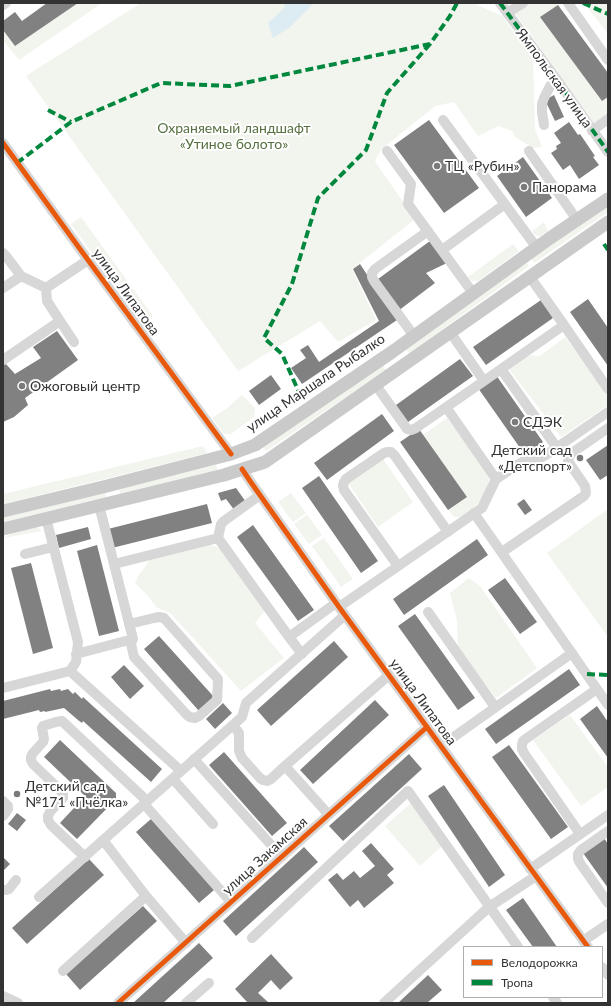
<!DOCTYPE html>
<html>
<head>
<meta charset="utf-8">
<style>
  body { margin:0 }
  #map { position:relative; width:611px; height:1006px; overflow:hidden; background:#fff; font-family:Lato,sans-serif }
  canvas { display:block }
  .frame { position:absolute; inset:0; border:4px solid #333; pointer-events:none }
  .legend { position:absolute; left:463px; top:946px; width:140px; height:52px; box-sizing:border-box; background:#fff; border:1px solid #adadad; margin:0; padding:5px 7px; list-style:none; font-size:12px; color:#333 }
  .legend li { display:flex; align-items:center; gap:8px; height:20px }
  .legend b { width:20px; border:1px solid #adadad }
</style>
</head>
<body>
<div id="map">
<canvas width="611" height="1006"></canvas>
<div class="frame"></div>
<ul class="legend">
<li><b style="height:5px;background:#e8590c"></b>Велодорожка</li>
<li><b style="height:5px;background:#00873e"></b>Тропа</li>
</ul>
</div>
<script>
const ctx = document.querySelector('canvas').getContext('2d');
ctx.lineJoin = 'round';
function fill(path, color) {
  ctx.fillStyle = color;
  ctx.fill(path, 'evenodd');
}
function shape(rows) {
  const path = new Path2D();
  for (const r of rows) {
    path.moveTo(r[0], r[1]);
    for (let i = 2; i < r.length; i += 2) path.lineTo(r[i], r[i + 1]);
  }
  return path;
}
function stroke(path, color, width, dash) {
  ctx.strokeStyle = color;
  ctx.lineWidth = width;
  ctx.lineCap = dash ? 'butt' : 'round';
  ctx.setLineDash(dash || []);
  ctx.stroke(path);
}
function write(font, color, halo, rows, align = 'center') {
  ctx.font = font + ' Lato,sans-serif';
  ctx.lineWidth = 4;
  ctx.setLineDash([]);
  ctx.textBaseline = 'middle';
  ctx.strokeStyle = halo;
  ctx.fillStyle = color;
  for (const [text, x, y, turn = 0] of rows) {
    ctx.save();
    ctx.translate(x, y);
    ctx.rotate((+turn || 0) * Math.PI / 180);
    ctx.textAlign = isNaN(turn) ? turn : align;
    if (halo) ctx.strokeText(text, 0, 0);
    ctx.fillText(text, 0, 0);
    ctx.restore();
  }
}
const green = shape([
  [78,3,102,3,19,60,3,40,3,30,15,46],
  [141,3,473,3,502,16,533,58,535,129,542,147,533,148,515,137,512,131,498,126,478,136,454,102,435,106,382,149,375,160,376,163,415,219,352,269,376,320,338,342,320,321,238,371,26,76],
  [529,3,556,3,558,5,541,17,602,101,608,97,608,113,594,123,515,13],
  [584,3,608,3,608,34],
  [608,206,608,212,534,263,531,258],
  [81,217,153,316,143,323,71,224],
  [544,222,548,231,540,236,535,235,532,231],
  [513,244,519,251,478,281,472,281,468,277],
  [526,262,529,266,409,354,406,349],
  [565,337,608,393,608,405,561,437,506,365,523,355,540,356],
  [383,365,386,370,266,451,263,447],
  [242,395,255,408,254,417,231,434,224,434,212,418,226,409],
  [447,418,490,477,486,490,478,504,469,512,461,517,454,517,448,510,467,497,423,435],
  [203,446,207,453,121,475,3,504,3,494],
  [383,459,413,502,378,527,348,483],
  [216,465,218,470,120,494,119,489],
  [105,492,106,497,3,522,3,517],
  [291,493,306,513,293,522,278,502],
  [608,509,608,637,547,553],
  [307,515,322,535,309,544,294,524],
  [38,527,42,531,3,538,16,532],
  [324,538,353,579,341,587,312,546],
  [205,543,228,551,267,608,255,623,284,658,241,691,186,630,170,613,156,607,148,596,135,583,138,576,148,563,150,552],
  [469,578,480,586,537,668,496,698,458,649,457,620,450,593],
  [570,715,608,767,608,787,581,806,533,740],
  [411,803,443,845,420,866,385,826]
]);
const water = shape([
  [286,3,314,3,290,27,273,38,268,23,283,9]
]);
const building = shape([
  [47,3,78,3,15,46,3,30,3,21,15,12,22,21],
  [558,5,608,73,608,97,602,101,540,17],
  [554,95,564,117,555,121,545,100],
  [429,120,479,188,444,213,394,145],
  [569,122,578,135,580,134,595,156,593,157,599,165,579,179,570,165,563,170,551,153,557,149,556,146,561,143,554,133],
  [523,157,552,198,526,217,497,176],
  [430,241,447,263,426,273,435,283,398,311,378,279],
  [360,264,397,320,302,384,291,368,306,358,300,350,308,345,319,362,379,321,353,269],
  [588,299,608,328,608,366,570,312],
  [541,300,553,318,486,365,473,347],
  [57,331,78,360,25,398,28,405,14,417,3,422,3,364,5,363,15,374,41,358,33,347],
  [460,359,473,376,408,422,396,405],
  [271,375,281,389,259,405,249,391],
  [496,375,543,442,525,455,478,388],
  [382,414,394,431,327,480,314,463],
  [419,429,467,497,448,510,400,442],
  [608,445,608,475,600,480,586,460],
  [319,476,378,561,361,573,302,488],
  [236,488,246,502,235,511,226,499,221,501,218,493],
  [524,499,532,510,525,515,517,504],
  [207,504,212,523,112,548,108,529],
  [253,525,314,610,298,621,237,537],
  [88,527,91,539,59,548,56,535],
  [477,539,488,555,404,615,393,599],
  [97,545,119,631,99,636,77,551],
  [31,563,53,648,33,654,11,568],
  [505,578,537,622,520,634,488,590],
  [415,614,475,698,458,710,398,626],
  [159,636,214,697,199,711,144,649],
  [334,641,348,657,271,726,257,710],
  [124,665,144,686,130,699,111,677],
  [569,669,580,685,496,744,485,729],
  [50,689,51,691,60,689,61,691,68,689,73,694,75,692,82,699,83,697,162,769,151,782,83,721,82,723,78,720,64,708,45,712,45,711,40,712,39,710,3,719,3,701],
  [375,700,389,715,313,784,300,770],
  [223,703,232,713,215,729,206,719],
  [597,706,608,722,608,758,580,719],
  [60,740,116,793,116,799,77,839,60,823,85,796,44,757],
  [509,745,568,827,551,839,492,757],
  [224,752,287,823,272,836,209,765],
  [409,754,422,769,343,841,329,826],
  [444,785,505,875,489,887,428,796],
  [17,813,26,820,17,831,8,824],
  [151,819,214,890,199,903,136,832],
  [604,838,608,844,608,888,583,853],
  [371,843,394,869,387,875,394,883,364,908,358,900,350,907,328,880,337,873,343,880,354,871,360,878,375,866,362,851],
  [304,847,318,862,236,936,223,921],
  [3,857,10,864,3,871],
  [89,859,104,875,27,944,12,928],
  [523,898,557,947,533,947,506,910],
  [143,906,157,921,80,990,66,974],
  [199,943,213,958,163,1003,133,1003],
  [271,954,293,978,280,990,271,980,258,993,268,1002,267,1003,248,1003,235,989],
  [428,975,442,990,427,1003,398,1003]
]);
const minor = shape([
  [500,3,557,80,608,152],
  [568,3,608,60],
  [3,5,6,3],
  [507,13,523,3],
  [443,120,537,248],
  [544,125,542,112,542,104,544,98,550,86,557,80],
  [592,131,608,119],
  [3,143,88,260,231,454],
  [387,151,411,184,408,204,473,293],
  [529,151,577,220],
  [442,250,505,204],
  [3,253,6,256,21,276,3,288],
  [21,276,46,288,88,260],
  [60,321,74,342],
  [564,325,608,389],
  [450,332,484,381],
  [414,336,374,281,372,277,372,273,375,269,428,231],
  [3,360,60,321,47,301,46,288],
  [501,369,557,448],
  [375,384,405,426,407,429,411,430,416,428,484,381,564,325,530,277],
  [446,407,496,479],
  [242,469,250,481,339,607,588,947],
  [474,513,608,705],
  [46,518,78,642,76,662,70,671],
  [218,538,221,524,224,521,260,495],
  [502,552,584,496,586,493,585,486,570,464,568,460,569,457,572,453,608,428],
  [25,554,53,547],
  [114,564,218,538,289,637,336,603],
  [398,566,344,490,343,486,344,482,346,479,384,453,387,452,391,452,395,456,448,532],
  [339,607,482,508,496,479,517,465,524,461,540,458,546,455,608,412],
  [428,612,495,707],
  [129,624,154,618,159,617,164,618,218,679,217,700,199,716,195,718,190,717,187,715,134,657,131,644,133,639],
  [289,637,302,654],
  [76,654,133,639,99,505],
  [3,688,70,671,181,771],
  [233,725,239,733,239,751,242,758,260,778,263,780,267,781,271,779,285,766],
  [441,746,572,653],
  [194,759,282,857],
  [173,779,213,824],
  [3,801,8,806,8,809,3,816],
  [144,804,231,902],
  [329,815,285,766,389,675],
  [608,831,581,850,578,854,578,859,580,863,608,903],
  [580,834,524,753,522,749,522,745,523,741,527,738,597,689],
  [103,840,146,896,186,943],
  [85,857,51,825,48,820,48,816,50,812,60,801,63,798,63,794,60,790,33,764,31,760,31,757,33,753,43,742,44,739,42,728,43,726,56,722,62,721,147,801],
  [530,869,608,815],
  [3,890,6,890,9,889,16,880],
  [39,897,242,717,246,703,345,615],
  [252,938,408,791,518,947],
  [583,941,608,924],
  [602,967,608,975],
  [63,971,146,896],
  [3,996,18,1003],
  [553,997,557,1003],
  [118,1003,427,727],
  [186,1003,209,983],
  [384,1003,489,907,536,876]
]);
const major = shape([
  [3,511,103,487,231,454,255,445,392,352,550,238,608,199],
  [3,529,224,475,265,462,608,222]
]);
const quiet = shape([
  [500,3,557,80,608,152],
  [583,3,608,14],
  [48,110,71,122],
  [17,163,71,122,161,83,230,86,430,44,450,16,457,3],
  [604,244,608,250],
  [301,397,282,354,264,338,292,284,318,198,366,150,387,93,430,44],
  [587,674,608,675]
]);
const cycleway = shape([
  [3,143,88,260,231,454],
  [242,469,250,481,339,607,588,947],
  [118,1003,427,727]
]);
const markers = [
  [437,166,4,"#7a7a7a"],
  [524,187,4,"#7a7a7a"],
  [22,386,4,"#7a7a7a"],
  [515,422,4,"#7a7a7a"],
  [580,458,4,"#7a7a7a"],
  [17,794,4,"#7a7a7a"]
];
const streetNames = [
  ["Ямпольская улица",554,78,54],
  ["улица Липатова",126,292,54],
  ["улица Маршала Рыбалко",316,383,-34],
  ["улица Липатова",423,702,54],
  ["улица Закамская",265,856,-42]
];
const parkNames = [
  ["Охраняемый ландшафт",234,128],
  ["«Утиное болото»",234,144]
];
const poiNames = [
  ["ТЦ «Рубин»",445,166],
  ["Панорама",532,187],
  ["Ожоговый центр",30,386],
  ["СДЭК",523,422],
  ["Детский сад",572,450,"right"],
  ["«Детспорт»",572,466,"right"],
  ["Детский сад",25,786],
  ["№171 «Пчёлка»",25,802]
];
fill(green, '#f1f5ed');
fill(water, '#ddebf3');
fill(building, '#818181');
stroke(minor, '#d7d7d7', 10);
stroke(major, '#cacaca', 13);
stroke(quiet, '#00873e', 4, [8, 4]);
stroke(cycleway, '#e8590c', 5);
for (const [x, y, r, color] of markers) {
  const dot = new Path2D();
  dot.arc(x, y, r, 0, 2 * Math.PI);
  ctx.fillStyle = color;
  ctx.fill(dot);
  stroke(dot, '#fff', 1.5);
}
write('14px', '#333', '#fff', streetNames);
write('14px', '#56703f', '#fff', parkNames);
write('14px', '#333', '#fff', poiNames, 'left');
</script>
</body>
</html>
